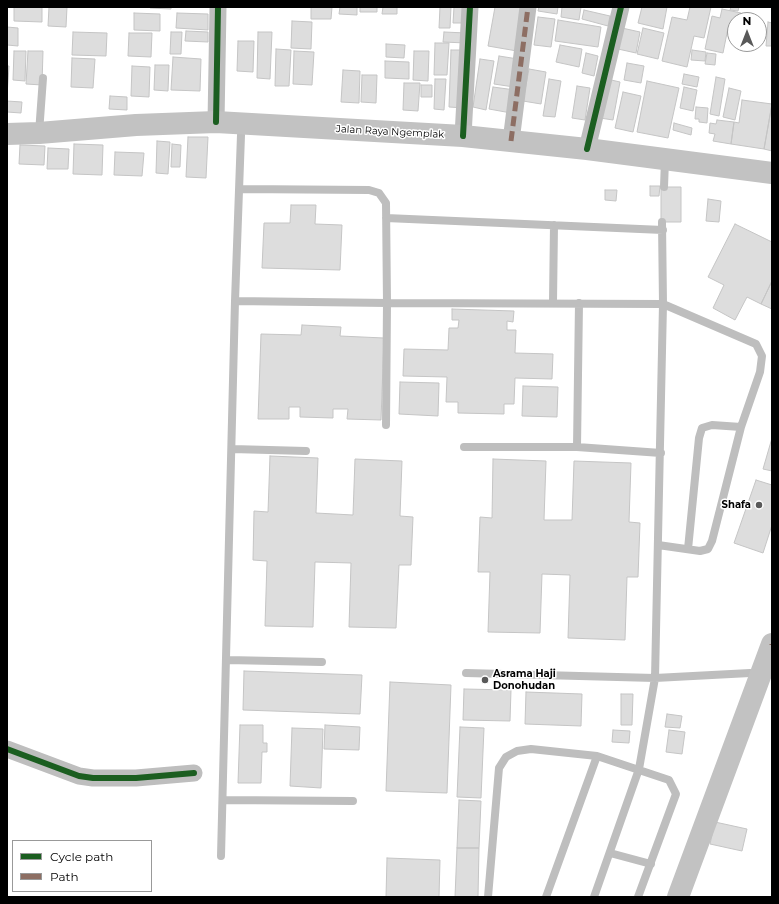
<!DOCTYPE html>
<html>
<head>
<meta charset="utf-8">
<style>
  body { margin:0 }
  #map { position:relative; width:779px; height:904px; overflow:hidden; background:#fff; font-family:Montserrat,sans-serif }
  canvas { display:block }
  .frame { position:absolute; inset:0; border:8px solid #000; pointer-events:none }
  .legend { position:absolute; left:12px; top:840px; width:140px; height:52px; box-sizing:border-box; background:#fff; border:1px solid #999; margin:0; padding:5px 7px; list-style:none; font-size:12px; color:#000 }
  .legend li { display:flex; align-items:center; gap:8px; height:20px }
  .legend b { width:20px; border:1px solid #999 }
  .north { position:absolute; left:727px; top:12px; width:40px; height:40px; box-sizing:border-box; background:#fff; border:1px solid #999; border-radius:50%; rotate:0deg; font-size:11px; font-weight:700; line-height:16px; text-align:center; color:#000 }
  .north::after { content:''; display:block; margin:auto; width:14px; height:18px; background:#595959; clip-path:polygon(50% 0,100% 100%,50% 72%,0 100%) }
</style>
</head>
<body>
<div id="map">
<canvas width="779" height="904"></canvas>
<div class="frame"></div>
<ul class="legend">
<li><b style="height:5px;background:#1b5e20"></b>Cycle path</li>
<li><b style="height:5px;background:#8d6e63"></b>Path</li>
</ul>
<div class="north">N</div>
</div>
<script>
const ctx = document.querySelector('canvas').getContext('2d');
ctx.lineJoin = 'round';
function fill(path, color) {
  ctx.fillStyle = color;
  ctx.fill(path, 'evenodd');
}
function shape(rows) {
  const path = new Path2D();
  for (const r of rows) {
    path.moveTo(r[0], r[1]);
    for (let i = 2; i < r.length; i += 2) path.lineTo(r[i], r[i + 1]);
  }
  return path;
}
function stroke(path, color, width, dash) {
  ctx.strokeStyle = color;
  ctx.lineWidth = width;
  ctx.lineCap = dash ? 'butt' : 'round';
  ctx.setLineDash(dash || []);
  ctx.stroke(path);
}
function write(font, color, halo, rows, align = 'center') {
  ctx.font = font + ' Montserrat,sans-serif';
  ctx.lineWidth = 3;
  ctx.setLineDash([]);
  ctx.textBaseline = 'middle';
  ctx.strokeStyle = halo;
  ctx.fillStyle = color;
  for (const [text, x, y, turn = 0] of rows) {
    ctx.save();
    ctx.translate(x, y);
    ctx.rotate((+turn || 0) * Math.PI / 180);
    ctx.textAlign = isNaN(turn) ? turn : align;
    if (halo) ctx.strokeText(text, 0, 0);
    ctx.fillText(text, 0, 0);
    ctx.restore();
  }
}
const building = shape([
  [14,7,42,7,42,22,14,21,14,7],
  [49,7,67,7,66,27,48,26,49,7],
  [150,7,171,7,171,9,150,8,150,7],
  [311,7,332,7,331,19,311,19,311,7],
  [340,7,357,7,357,15,339,14,340,7],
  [360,7,377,7,377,12,360,12,360,7],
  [383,7,397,7,397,14,382,14,383,7],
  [440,7,451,7,450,28,439,28,440,7],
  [454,7,468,7,468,23,453,23,454,7],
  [495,7,524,7,517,51,488,46,495,7],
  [539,7,558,7,557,14,538,11,539,7],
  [562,7,581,7,579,20,561,17,562,7],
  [642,7,667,7,663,29,638,23,642,7],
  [690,7,711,7,704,38,694,36,687,67,662,61,672,17,687,20,690,7],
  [731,7,739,7,738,11,730,10,731,7],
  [722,9,741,13,740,20,735,20,735,30,728,28,723,53,705,49,712,16,720,18,722,9],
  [584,10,610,16,608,26,582,19,584,10],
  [134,13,160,14,160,31,134,30,134,13],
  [177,13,208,14,208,30,176,28,177,13],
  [538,17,555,19,551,47,534,45,538,17],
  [558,20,601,27,598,47,555,41,558,20],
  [292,21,312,22,311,49,291,48,292,21],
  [768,22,772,23,772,46,766,46,768,22],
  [7,27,18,28,18,46,7,45,7,27],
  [622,28,640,32,636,53,618,49,622,28],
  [643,28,664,33,658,59,637,54,643,28],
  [186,31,208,32,208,42,185,41,186,31],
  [73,32,107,33,106,56,72,55,73,32],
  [171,32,182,32,181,54,170,54,171,32],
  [258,32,272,32,270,79,257,78,258,32],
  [444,32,466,33,466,43,443,42,444,32],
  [129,33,152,33,151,57,128,56,129,33],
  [238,41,254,41,253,72,237,71,238,41],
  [435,43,449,43,447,75,434,75,435,43],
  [386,44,405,45,404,58,386,57,386,44],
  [560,45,582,49,579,67,556,62,560,45],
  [276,49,291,50,289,86,275,86,276,49],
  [451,50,466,50,464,108,449,107,451,50],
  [692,50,706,52,705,61,691,60,692,50],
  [14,51,26,51,25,81,13,80,14,51],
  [28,51,43,51,42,85,26,84,28,51],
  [294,51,314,52,312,85,293,84,294,51],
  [414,51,429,51,428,81,413,80,414,51],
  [586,53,598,56,594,76,582,73,586,53],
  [707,53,716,54,715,65,705,64,707,53],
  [499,56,518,59,514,87,494,84,499,56],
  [173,57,201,59,200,91,171,90,173,57],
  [72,58,95,59,93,88,71,87,72,58],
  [480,59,494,61,486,110,473,107,480,59],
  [385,61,409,62,409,79,385,78,385,61],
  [627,63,644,66,641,83,624,80,627,63],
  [155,65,169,65,168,91,154,90,155,65],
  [7,66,9,66,7,96,7,66],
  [132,66,150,67,149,97,131,96,132,66],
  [529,69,546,72,541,104,523,101,529,69],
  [343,70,360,71,359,103,341,102,343,70],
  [684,74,699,77,697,87,682,84,684,74],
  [362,75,377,75,376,103,361,102,362,75],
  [716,77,725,79,719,116,710,114,716,77],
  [435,79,446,79,444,110,434,109,435,79],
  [549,79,561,81,555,117,543,116,549,79],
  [607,79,620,82,613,120,600,118,607,79],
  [647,81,679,88,668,138,637,132,647,81],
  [404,83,420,83,418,111,403,110,404,83],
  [421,85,432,85,432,97,421,97,421,85],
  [577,86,590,88,585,120,572,118,577,86],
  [493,87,515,90,511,113,489,109,493,87],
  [684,87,697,90,693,111,680,108,684,87],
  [729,88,741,91,735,120,723,117,729,88],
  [623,92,641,96,633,132,615,128,623,92],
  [110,96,127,97,127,110,109,109,110,96],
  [742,100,772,104,764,149,731,144,734,122,739,123,742,100],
  [7,101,22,102,21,113,7,112,7,101],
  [772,104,772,151,764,149,772,104],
  [696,107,708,108,707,123,699,122,699,119,695,119,696,107],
  [717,120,734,122,731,144,713,141,715,134,709,133,710,123,716,124,717,120],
  [674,123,692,128,691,135,673,130,674,123],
  [188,137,208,137,206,178,186,177,188,137],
  [157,141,170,142,168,174,156,173,157,141],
  [74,144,103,145,102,175,73,174,74,144],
  [172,144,181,145,180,167,171,167,172,144],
  [20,145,45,146,44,165,19,164,20,145],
  [48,148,69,149,68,169,47,169,48,148],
  [115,152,144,153,142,176,114,175,115,152],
  [650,186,660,186,659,196,650,196,650,186],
  [661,187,681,187,681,222,661,222,661,187],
  [605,190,617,190,616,201,605,200,605,190],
  [708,199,721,201,719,222,706,221,708,199],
  [291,205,316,205,315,224,342,225,340,270,262,268,264,223,290,223,291,205],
  [735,224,772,242,772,281,761,304,747,297,735,320,713,308,724,285,708,277,735,224],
  [772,281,772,309,761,304,772,281],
  [452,309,514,311,513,322,507,321,507,330,516,330,515,353,553,354,552,379,515,378,514,404,504,404,504,414,458,413,458,402,446,402,447,377,403,376,404,349,448,350,449,328,458,328,459,320,452,320,452,309],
  [302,325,341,327,340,336,384,338,381,420,347,419,348,409,333,409,333,418,300,417,300,407,289,407,289,419,258,419,261,334,301,335,302,325],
  [400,382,439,383,438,416,399,414,400,382],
  [523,386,558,387,557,417,522,416,523,386],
  [772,438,772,471,763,469,772,438],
  [270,456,318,458,316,513,353,515,355,459,402,461,400,516,413,517,411,565,399,565,396,628,349,627,351,563,315,562,313,627,265,626,267,561,253,560,254,511,268,512,270,456],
  [493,459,546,461,544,520,572,520,574,461,631,463,629,522,640,523,638,577,627,577,625,640,568,638,570,575,542,574,540,633,488,632,490,572,478,572,480,517,492,518,493,459],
  [756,480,772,485,772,525,763,553,734,543,756,480],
  [244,671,362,675,360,714,243,710,244,671],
  [390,682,451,685,447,793,386,791,390,682],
  [464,689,511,690,510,721,463,720,464,689],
  [526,692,582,694,581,726,525,724,526,692],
  [621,694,633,694,632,725,621,725,621,694],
  [667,714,682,716,680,728,665,727,667,714],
  [240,725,263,725,263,743,267,743,267,752,262,752,261,783,238,783,240,725],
  [325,725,360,727,359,750,324,749,325,725],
  [460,727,484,728,481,798,457,797,460,727],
  [292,728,323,729,321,788,290,786,292,728],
  [613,730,630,731,629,743,612,742,613,730],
  [669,730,685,732,682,754,666,752,669,730],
  [459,800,481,801,479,848,457,848,459,800],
  [715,822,747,829,742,851,710,844,715,822],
  [457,848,479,848,478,897,455,897,457,848],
  [387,858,440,860,439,897,386,897,387,858]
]);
const service = shape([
  [39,133,43,78],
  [664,187,665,160],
  [386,218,663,230],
  [662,222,663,304,655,678,750,673],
  [235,301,387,303,386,203,379,193,369,190,240,189],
  [553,302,554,225],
  [386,425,387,303,663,304,756,344,762,356,760,372,741,427,712,541,708,549,700,551,658,545],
  [464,447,577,447,661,453],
  [577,447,579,303],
  [232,449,306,451],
  [688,549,699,438,702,428,712,425,741,427],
  [227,660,322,662],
  [466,673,655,678,639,769,594,897],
  [223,800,353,801],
  [610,853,651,864],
  [221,856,235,301,241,135],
  [488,897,499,768,506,757,517,751,531,749,597,756,669,780,676,794,638,897],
  [546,897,597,756]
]);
const minor = shape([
  [216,122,218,7],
  [463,136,470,7],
  [511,141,528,7],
  [587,149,621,7],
  [7,749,79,776,93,778,136,778,194,773]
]);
const secondary = shape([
  [7,134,39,133,136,125,216,122,463,136,587,149,772,173],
  [678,897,772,644]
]);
const quiet = shape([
  [511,141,528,7],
  [772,644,772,645]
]);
const cycleway = shape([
  [216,122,218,7],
  [463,136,470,7],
  [587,149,621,7],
  [7,749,79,776,93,778,136,778,194,773]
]);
const markers = [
  [759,505,4,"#595959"],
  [485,680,4,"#595959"]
];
const streetNames = [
  ["Jalan Raya Ngemplak",390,132,3]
];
const poiNames = [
  ["Shafa",751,505],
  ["Asrama Haji",493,674,"left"],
  ["Donohudan",493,686,"left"]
];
fill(building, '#ddd');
stroke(building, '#c5c5c5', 1);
stroke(service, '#bebebe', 8);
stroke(minor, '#bebebe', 17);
stroke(secondary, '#c2c2c2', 22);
stroke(quiet, '#8d6e63', 5, [10, 5]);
stroke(cycleway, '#1b5e20', 6);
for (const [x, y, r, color] of markers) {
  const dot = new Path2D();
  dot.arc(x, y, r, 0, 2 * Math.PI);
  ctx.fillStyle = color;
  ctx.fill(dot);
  stroke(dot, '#fff', 1.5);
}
write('10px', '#000', '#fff', streetNames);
write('bold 10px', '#000', '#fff', poiNames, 'right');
</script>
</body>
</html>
